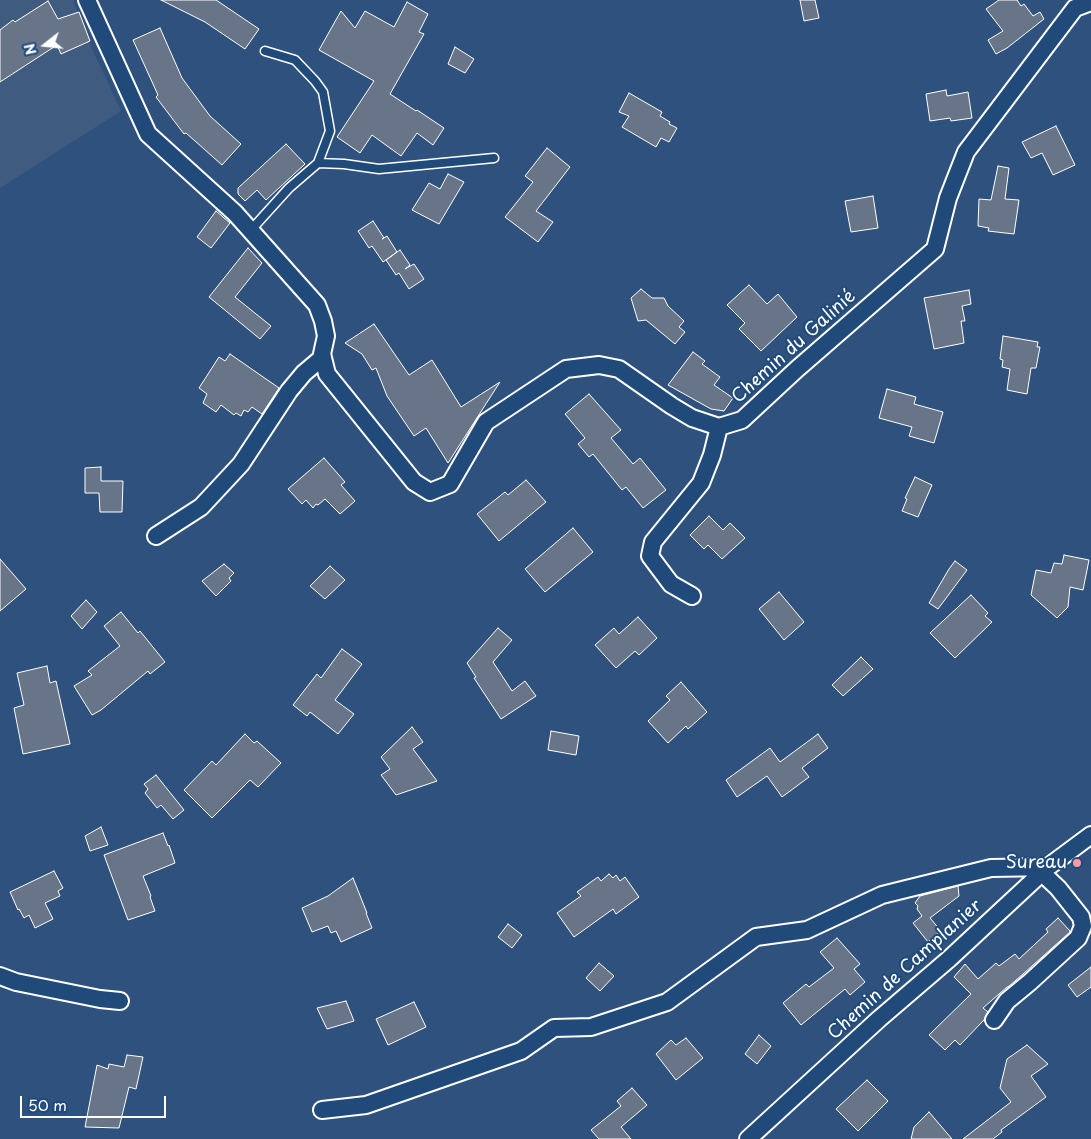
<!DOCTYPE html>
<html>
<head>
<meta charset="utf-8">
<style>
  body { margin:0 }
  #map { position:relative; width:1091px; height:1139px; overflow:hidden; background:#2e527d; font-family:"Playpen Sans",sans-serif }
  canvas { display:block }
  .north { position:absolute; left:20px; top:20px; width:50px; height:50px; -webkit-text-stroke:4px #1f4a7a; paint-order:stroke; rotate:254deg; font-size:14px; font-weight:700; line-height:20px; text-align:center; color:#fff }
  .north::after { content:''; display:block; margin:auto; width:18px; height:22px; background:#fff; clip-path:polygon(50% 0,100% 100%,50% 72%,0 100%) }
  .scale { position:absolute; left:20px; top:1096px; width:146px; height:22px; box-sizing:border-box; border:2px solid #fff; border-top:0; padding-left:6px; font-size:15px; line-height:18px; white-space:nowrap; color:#fff; -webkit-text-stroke:4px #1f4a7a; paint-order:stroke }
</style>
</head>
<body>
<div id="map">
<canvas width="1091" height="1139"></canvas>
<div class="north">N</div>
<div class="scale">50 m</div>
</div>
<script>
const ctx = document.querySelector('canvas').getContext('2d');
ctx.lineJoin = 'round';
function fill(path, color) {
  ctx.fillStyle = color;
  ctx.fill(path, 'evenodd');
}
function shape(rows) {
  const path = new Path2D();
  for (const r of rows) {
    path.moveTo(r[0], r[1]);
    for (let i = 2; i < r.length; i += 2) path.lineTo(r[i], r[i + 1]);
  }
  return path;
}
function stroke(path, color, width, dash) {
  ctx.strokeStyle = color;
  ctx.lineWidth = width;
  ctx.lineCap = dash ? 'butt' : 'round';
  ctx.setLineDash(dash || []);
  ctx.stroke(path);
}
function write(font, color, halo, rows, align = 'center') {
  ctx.font = font + ' "Playpen Sans",sans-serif';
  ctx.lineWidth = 4;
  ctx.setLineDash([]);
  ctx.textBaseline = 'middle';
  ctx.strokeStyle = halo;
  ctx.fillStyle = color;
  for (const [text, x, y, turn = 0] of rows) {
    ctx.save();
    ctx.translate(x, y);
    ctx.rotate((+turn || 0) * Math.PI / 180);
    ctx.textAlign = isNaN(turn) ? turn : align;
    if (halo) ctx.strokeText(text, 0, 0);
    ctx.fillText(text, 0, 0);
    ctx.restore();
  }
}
const built = shape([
  [0,0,73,0,90,44,121,111,0,188]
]);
const building = shape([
  [161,0,216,0,259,29,245,49,205,22,161,0],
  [800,0,815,0,819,18,804,21,800,0],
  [999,0,1017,0,1021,6,1024,4,1033,16,1040,12,1044,19,1007,48,996,54,988,40,1003,31,986,9,999,0],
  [48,1,58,19,79,12,90,41,61,54,57,45,0,82,0,30,13,20,15,22,48,1],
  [407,2,428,14,419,32,424,34,390,94,416,111,417,110,444,128,433,145,417,133,401,156,372,135,360,153,337,137,374,81,319,50,341,11,355,28,365,11,394,27,407,2],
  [160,28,182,78,210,116,241,144,222,165,186,133,184,134,156,97,158,95,133,40,160,28],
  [455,47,474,59,465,73,448,64,455,47],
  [946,90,947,96,968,92,972,118,951,121,950,118,930,121,926,94,946,90],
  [629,93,662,112,660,116,670,122,669,124,677,128,669,142,661,138,656,147,622,127,629,116,619,112,629,93],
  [1056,126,1075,165,1053,175,1042,153,1031,158,1022,142,1056,126],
  [286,144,305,164,266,200,257,190,245,201,238,194,238,188,286,144],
  [547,148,570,167,536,211,553,222,538,242,505,217,533,182,525,176,547,148],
  [998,166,1009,168,1005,199,1019,200,1014,234,988,231,989,228,978,226,979,199,991,200,998,166],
  [448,174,464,182,439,224,412,210,429,183,440,189,448,174],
  [873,196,878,228,851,232,845,201,873,196],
  [216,211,230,223,211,248,197,237,216,211],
  [373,221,384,238,382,239,387,236,397,252,383,262,372,246,369,248,358,231,373,221],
  [248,248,262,263,235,297,271,326,260,339,209,297,248,248],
  [400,250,410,265,405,269,414,264,424,279,409,289,399,273,396,275,386,260,400,250],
  [749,285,767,304,778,294,797,317,761,351,739,329,745,323,727,305,749,285],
  [641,289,652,298,664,298,668,306,684,321,679,327,685,332,675,344,646,320,638,321,631,298,641,289],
  [969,290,971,304,962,306,965,321,961,321,964,343,934,349,924,298,969,290],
  [374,324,409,375,432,360,461,407,500,382,448,463,426,428,414,436,387,396,376,368,372,370,362,354,345,343,374,324],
  [1003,336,1038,342,1037,347,1040,347,1036,368,1031,368,1027,394,1007,390,1010,369,1002,367,1003,360,1000,359,1003,336],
  [693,352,705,361,702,364,720,377,714,385,733,398,724,411,711,409,668,385,693,352],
  [230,354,279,388,262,414,252,407,248,412,244,410,241,416,236,413,234,415,221,405,216,412,203,403,207,394,199,388,219,357,225,361,230,354],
  [887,389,916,397,914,404,943,412,934,443,909,436,912,427,879,418,887,389],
  [589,394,621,430,611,438,633,464,640,458,666,490,643,508,626,487,622,490,593,454,589,457,578,444,585,438,565,414,589,394],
  [324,458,345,482,341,485,355,501,340,514,325,499,318,505,316,504,313,508,306,500,302,504,288,489,324,458],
  [101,467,101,481,123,481,122,512,100,512,99,493,85,493,85,468,101,467],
  [915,477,932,485,918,517,902,511,907,499,905,498,915,477],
  [526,480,546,502,499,541,477,514,505,492,508,495,526,480],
  [709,516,723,530,730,523,745,538,722,559,708,545,704,549,690,535,709,516],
  [573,528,593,552,545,592,525,569,573,528],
  [1064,555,1089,560,1083,590,1070,587,1068,607,1057,618,1031,595,1036,570,1051,573,1054,563,1062,564,1064,555],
  [0,559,26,589,0,611,0,559],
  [955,561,967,570,938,609,929,603,949,569,955,561],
  [224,564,234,573,229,578,231,581,216,596,202,581,224,564],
  [330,566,345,580,325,599,310,586,330,566],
  [779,592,804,622,784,640,759,609,779,592],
  [971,595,988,613,985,616,992,622,955,658,930,633,971,595],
  [86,600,97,612,82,629,71,616,86,600],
  [121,612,138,633,140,631,165,662,150,674,148,671,101,710,92,715,74,686,92,675,88,671,120,646,104,626,121,612],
  [638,617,657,638,639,655,635,651,616,668,595,645,614,628,619,634,638,617],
  [498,628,512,640,493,662,512,691,525,681,536,696,501,719,474,678,476,677,467,663,498,628],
  [342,649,362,664,335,700,354,714,338,734,310,712,307,716,293,705,317,674,321,678,342,649],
  [861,657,873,669,843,696,832,685,861,657],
  [47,666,50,683,56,681,70,744,23,754,14,708,24,705,17,673,47,666],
  [681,682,707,712,688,729,686,726,668,743,648,721,670,700,666,696,681,682],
  [412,727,423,742,413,749,437,781,396,795,381,775,390,769,381,757,412,727],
  [551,731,579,736,576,755,548,750,551,731],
  [245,734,254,743,257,741,281,763,258,787,250,780,212,818,184,790,212,761,216,765,245,734],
  [818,734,828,748,802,768,809,777,782,797,767,776,737,797,726,780,770,748,780,762,818,734],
  [156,775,184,810,173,819,161,805,157,808,145,793,148,789,144,784,156,775],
  [101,827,108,845,90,851,85,836,101,827],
  [163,833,168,846,169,845,175,863,143,876,151,896,150,897,155,911,128,920,104,855,163,833],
  [54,871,63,888,58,891,60,896,45,903,53,919,35,928,29,915,24,918,19,909,18,910,10,892,54,871],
  [609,874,613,878,616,875,620,881,625,877,639,897,616,914,613,909,574,937,557,913,581,896,577,892,598,877,601,881,609,874],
  [353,878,367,913,366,913,372,928,341,942,336,931,331,933,328,926,312,932,302,908,328,896,353,878],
  [958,886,959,896,930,918,941,931,928,942,913,923,922,916,917,909,918,906,915,903,920,896,958,886],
  [1058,918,1070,931,1070,932,1023,974,1008,987,1007,987,983,1008,988,1012,984,1020,960,1045,955,1040,945,1050,929,1035,971,994,954,977,965,964,978,979,996,963,999,966,1015,954,1019,959,1048,932,1046,929,1058,918],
  [508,924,522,935,512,948,498,937,508,924],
  [837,938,860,964,854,969,865,982,850,995,845,989,801,1025,783,1003,806,984,809,987,834,968,820,952,837,938],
  [599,963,614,976,600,991,586,978,599,963],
  [1091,967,1091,987,1077,997,1068,985,1091,967],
  [346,1001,354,1021,327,1029,317,1008,346,1001],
  [414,1002,426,1027,388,1045,376,1019,414,1002],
  [759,1035,771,1046,757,1064,745,1054,759,1035],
  [686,1038,703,1058,676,1080,656,1054,671,1040,676,1045,686,1038],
  [1027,1045,1048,1064,1031,1076,1046,1097,1001,1130,1002,1132,993,1139,963,1139,1011,1102,1000,1088,1007,1059,1027,1045],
  [127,1055,143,1057,136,1089,129,1087,119,1128,85,1127,97,1065,108,1069,109,1064,124,1067,127,1055],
  [867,1080,888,1101,858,1131,836,1109,867,1080],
  [632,1088,647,1105,621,1127,631,1139,599,1139,591,1130,621,1106,617,1101,632,1088],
  [929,1112,952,1139,911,1139,914,1127,929,1112]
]);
const lane = shape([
  [318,163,344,164,379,169,494,158],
  [251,230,289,188,318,163,330,131,323,92,315,81,295,60,265,51]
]);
const street = shape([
  [87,0,148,134,235,213,317,305,323,321,326,336,322,354,327,374,414,482,430,492,450,484,486,422,566,369,599,365,619,369,672,406,692,418,719,427,742,420,797,369,935,249,948,198,966,152,1075,8,1091,2],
  [156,536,201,507,241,464,289,391,304,373,323,357],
  [692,596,671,584,650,556,653,542,701,483,712,455,719,427],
  [0,976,16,982,100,999,120,1001],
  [994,1020,1007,1001,1030,982,1078,938,1083,926,1081,917,1058,888,1042,873],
  [322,1110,366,1105,521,1051,554,1028,591,1027,667,1002,756,937,807,930,882,895,991,868,1048,867],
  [748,1139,879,1019,949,959,1048,867,1091,835]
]);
const markers = [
  [1077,863,5,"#ff9aa2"]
];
const streetNames = [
  ["Chemin du Galinié",794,347,-42],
  ["Chemin de Camplanier",905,970,-42]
];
const poiNames = [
  ["Sureau",1067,863]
];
fill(built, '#3f5c80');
fill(building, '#687487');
stroke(building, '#fff', 1);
stroke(lane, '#fff', 11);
stroke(street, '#fff', 20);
stroke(lane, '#1f4a7a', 8);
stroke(street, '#1f4a7a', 16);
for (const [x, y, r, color] of markers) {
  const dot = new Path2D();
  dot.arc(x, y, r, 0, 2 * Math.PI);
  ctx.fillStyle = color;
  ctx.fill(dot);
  stroke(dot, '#1f4a7a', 2);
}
write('18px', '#fff', '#1f4a7a', streetNames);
write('18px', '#fff', '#1f4a7a', poiNames, 'right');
</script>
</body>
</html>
